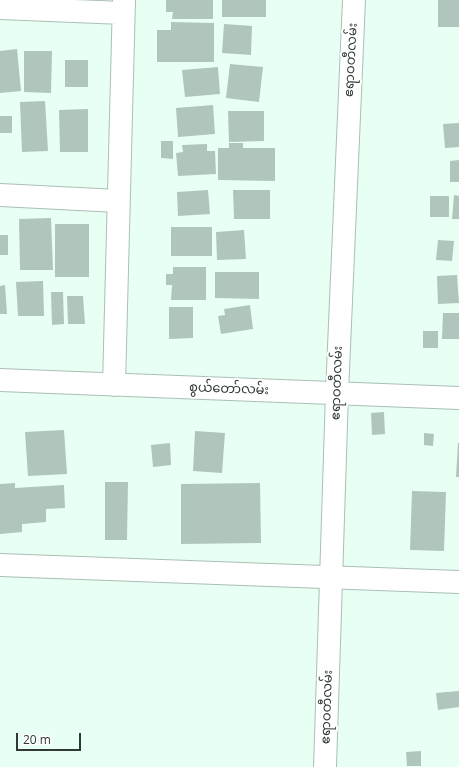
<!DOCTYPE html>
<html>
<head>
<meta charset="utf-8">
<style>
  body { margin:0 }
  #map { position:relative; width:459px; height:767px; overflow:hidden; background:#e8fff4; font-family:"Open Sans",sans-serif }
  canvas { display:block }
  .scale { position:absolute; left:16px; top:733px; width:65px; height:18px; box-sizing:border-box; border:2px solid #2f3834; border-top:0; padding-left:5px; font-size:12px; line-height:14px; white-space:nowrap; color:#2f3834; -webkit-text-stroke:3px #fff; paint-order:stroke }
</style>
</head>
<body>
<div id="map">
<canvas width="459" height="767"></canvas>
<div class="scale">20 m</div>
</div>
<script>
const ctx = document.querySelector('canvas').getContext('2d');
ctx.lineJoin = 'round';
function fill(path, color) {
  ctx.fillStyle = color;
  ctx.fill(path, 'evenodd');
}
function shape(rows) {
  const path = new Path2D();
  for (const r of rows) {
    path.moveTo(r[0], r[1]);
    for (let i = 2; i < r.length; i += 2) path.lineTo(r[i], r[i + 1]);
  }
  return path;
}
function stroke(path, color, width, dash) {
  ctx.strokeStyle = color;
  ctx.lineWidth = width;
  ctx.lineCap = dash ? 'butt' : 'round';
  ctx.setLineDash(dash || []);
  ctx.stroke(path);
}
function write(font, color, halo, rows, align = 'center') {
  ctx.font = font + ' "Open Sans","Noto Sans Myanmar",sans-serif';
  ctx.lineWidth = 4;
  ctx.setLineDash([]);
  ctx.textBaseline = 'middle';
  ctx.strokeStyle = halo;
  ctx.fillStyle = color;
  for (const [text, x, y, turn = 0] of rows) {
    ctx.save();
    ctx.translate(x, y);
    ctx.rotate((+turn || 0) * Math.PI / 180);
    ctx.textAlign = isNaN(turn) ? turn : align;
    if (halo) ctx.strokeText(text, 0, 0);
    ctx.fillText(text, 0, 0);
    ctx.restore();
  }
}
const building = shape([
  [166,0,213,0,213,19,172,19,173,12,166,12],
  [222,0,266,0,266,17,222,17],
  [438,0,459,0,459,27,438,27],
  [171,22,214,23,214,62,157,62,157,30,171,30],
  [224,24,252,26,251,55,222,53],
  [17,49,21,91,0,93,0,51],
  [24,51,52,51,51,93,24,92],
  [65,60,88,60,88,87,65,87],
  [230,64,263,67,259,102,226,98],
  [218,67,220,94,185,97,182,70],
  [45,101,48,151,22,152,20,102],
  [213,105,215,134,178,137,176,108],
  [88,109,88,152,60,152,59,110],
  [228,111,264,111,264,141,229,142],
  [0,116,12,116,12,133,0,133],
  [459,123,459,147,445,148,443,124],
  [161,141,173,141,173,159,161,158],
  [229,143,243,143,243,148,275,148,275,181,218,180,218,148,229,148],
  [207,144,207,151,215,151,216,174,178,176,176,153,183,152,182,145],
  [459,160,459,182,450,182,450,161],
  [208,190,210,214,178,216,177,192],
  [233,190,270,190,270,219,234,219],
  [454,195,459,196,459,219,452,219],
  [430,196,449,196,449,217,430,217],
  [51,218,53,270,20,270,19,219],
  [55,224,89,224,89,277,55,277],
  [171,227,212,227,212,256,171,256],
  [244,230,246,259,217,260,216,232],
  [0,235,8,235,8,255,0,255],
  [438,240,454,241,452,261,436,260],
  [173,267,206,267,206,300,171,300,172,285,166,285,166,274,173,274],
  [215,272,259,272,259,299,215,298],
  [457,275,459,303,438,304,437,276],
  [43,281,44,316,18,316,16,282],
  [5,285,7,314,0,314,0,286],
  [51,292,63,292,64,324,52,325],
  [67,296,83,296,85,324,68,324],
  [250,305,253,329,221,334,218,316,225,315,224,309],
  [169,307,193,307,193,338,169,339],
  [443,313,459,313,459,339,442,339],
  [423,331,438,331,438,348,423,348],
  [384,412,385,434,372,435,371,413],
  [64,430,67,474,28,476,25,432],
  [195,431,225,433,222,473,193,471],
  [424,433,434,434,433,446,424,445],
  [170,443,171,465,153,467,151,445],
  [458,443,459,443,459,477,456,477],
  [105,482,128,482,127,540,105,540],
  [15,483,15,488,64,485,65,508,46,509,46,522,22,524,22,532,0,534,0,484],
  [260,483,261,543,181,544,181,484],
  [412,491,446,492,444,551,410,550],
  [459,691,459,707,438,710,436,693],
  [421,751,421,766,407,766,406,752]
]);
const minor = shape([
  [0,8,123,13],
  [0,195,118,201],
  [0,380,459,398],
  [114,385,124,0],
  [0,565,459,582],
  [325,767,337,393,354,0]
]);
const streetNames = [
  ["ဧရာဝတီလမ်း",351,60,-87],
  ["ဧရာဝတီလမ်း",337,383,-88],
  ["စွယ်တော်လမ်း",229,389,2],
  ["ဧရာဝတီလမ်း",327,707,-88]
];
fill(building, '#b0c6bc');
stroke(minor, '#aabfb5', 24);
stroke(minor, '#fff', 22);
write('13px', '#2f3834', '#fff', streetNames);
</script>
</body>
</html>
